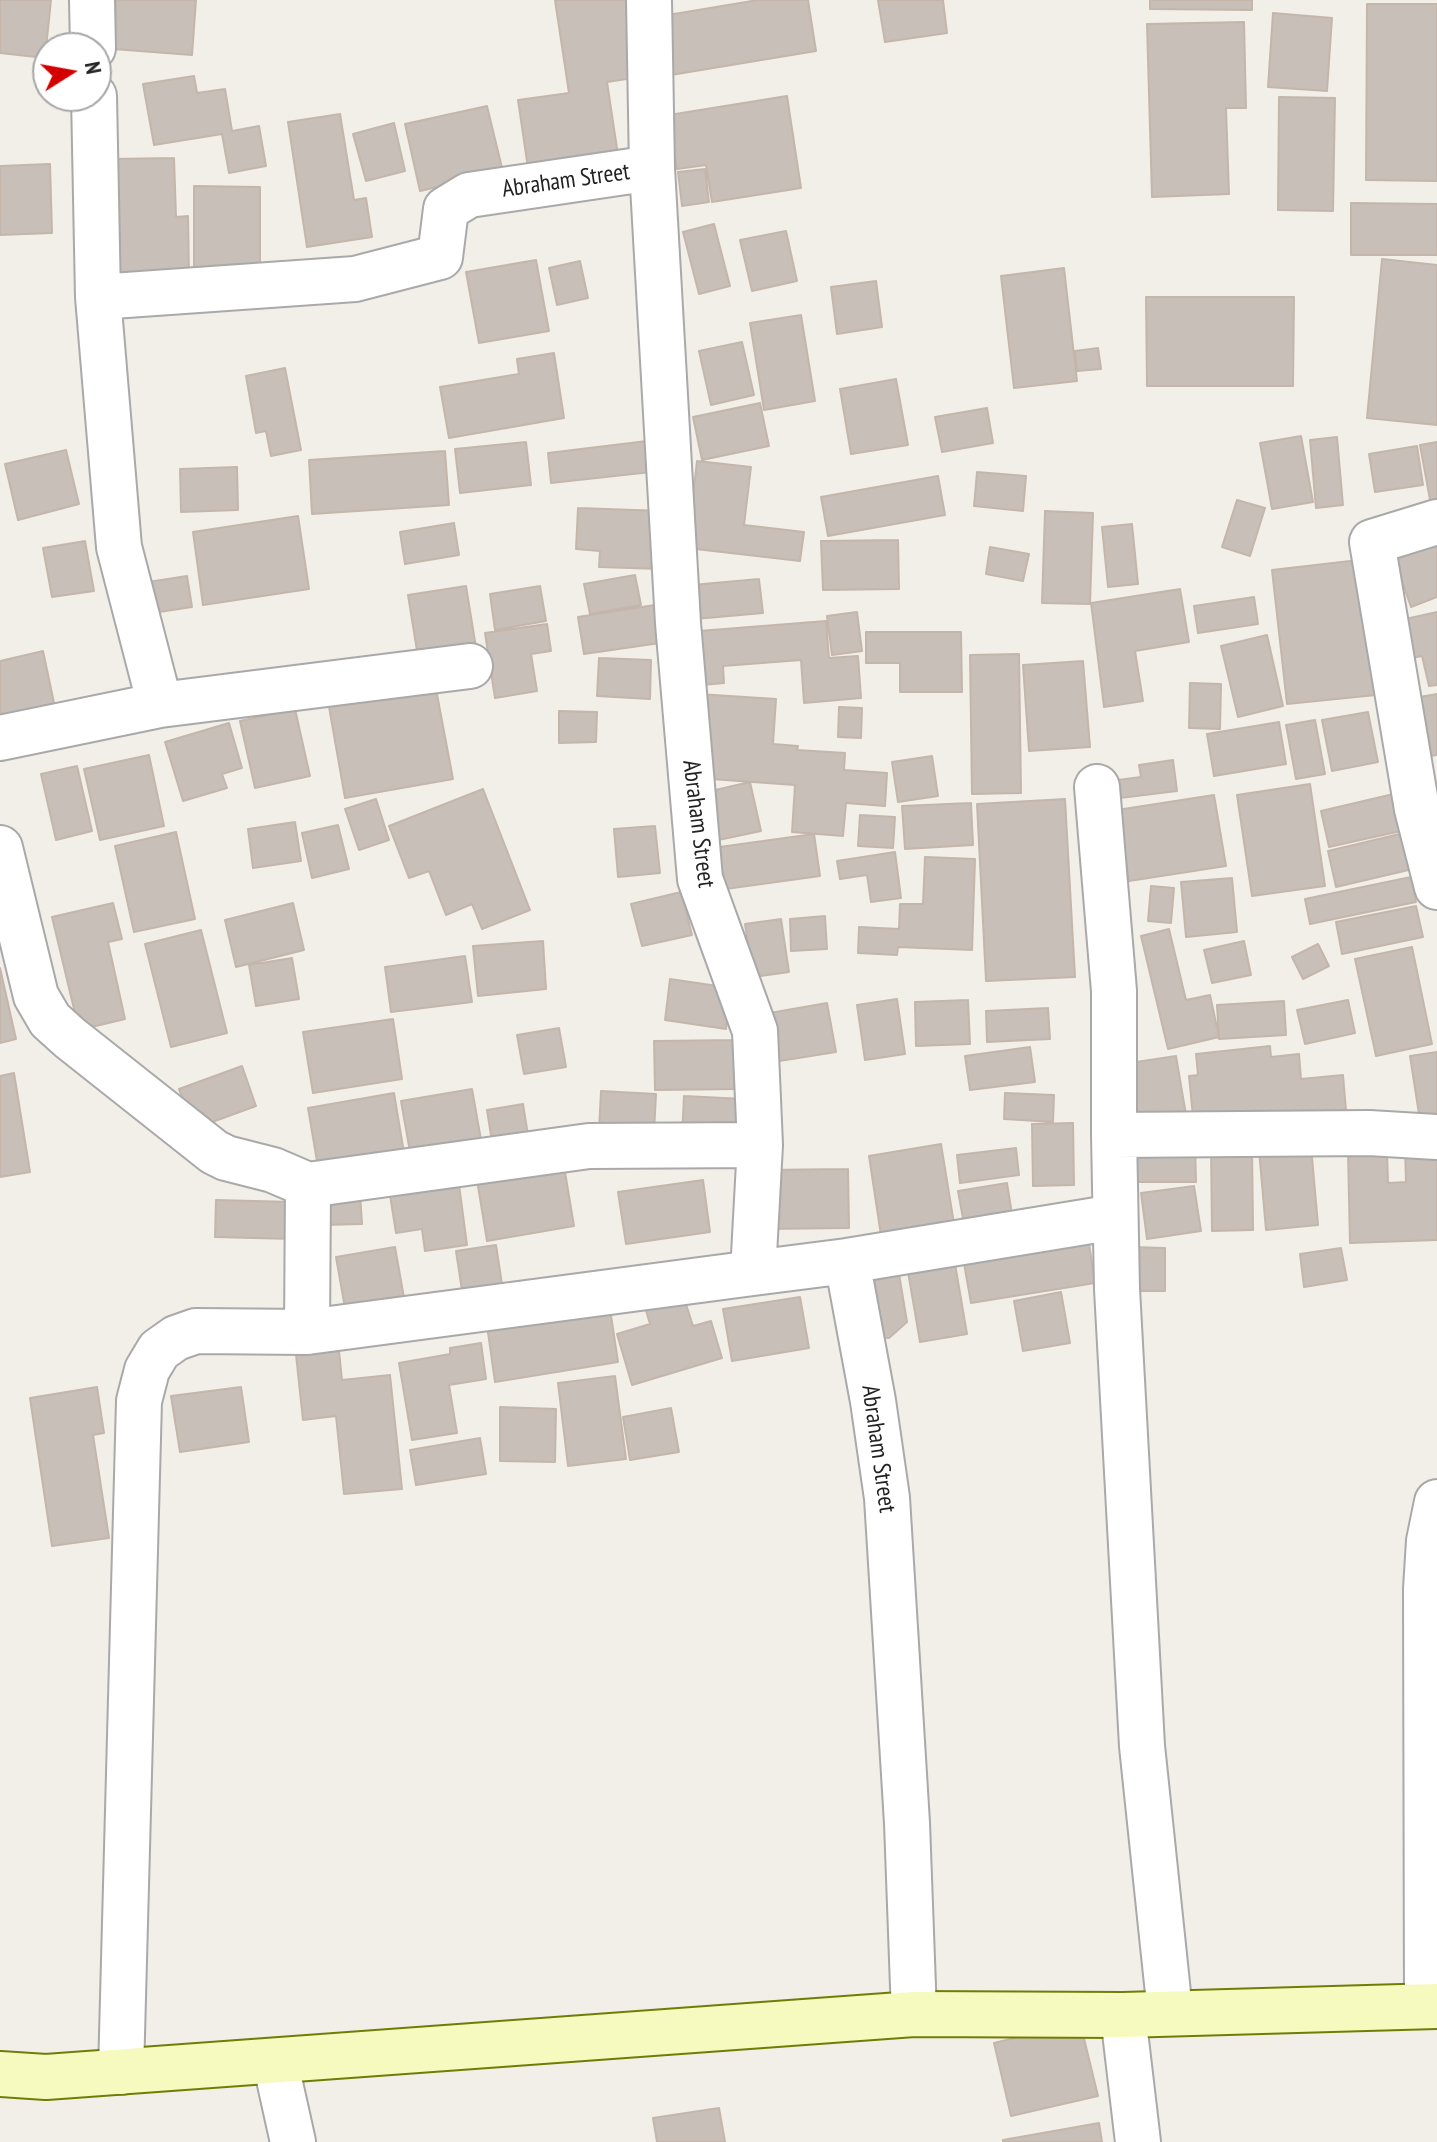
<!DOCTYPE html>
<html>
<head>
<meta charset="utf-8">
<style>
  body { margin:0 }
  #map { position:relative; width:1437px; height:2142px; overflow:hidden; background:#f2efe9; font-family:"PT Sans Narrow",sans-serif }
  canvas { display:block }
  .north { position:absolute; left:32px; top:32px; width:80px; height:80px; box-sizing:border-box; background:#fff; border:2px solid #a7a7a7; border-radius:50%; rotate:79deg; font-size:22px; font-weight:700; line-height:32px; text-align:center; color:#222 }
  .north::after { content:''; display:block; margin:auto; width:28px; height:36px; background:#d40000; clip-path:polygon(50% 0,100% 100%,50% 72%,0 100%) }
</style>
</head>
<body>
<div id="map">
<canvas width="1437" height="2142"></canvas>
<div class="north">N</div>
</div>
<script>
const ctx = document.querySelector('canvas').getContext('2d');
ctx.lineJoin = 'round';
function fill(path, color) {
  ctx.fillStyle = color;
  ctx.fill(path, 'evenodd');
}
function shape(rows) {
  const path = new Path2D();
  for (const r of rows) {
    path.moveTo(r[0], r[1]);
    for (let i = 2; i < r.length; i += 2) path.lineTo(r[i], r[i + 1]);
  }
  return path;
}
function stroke(path, color, width, dash) {
  ctx.strokeStyle = color;
  ctx.lineWidth = width;
  ctx.lineCap = dash ? 'butt' : 'round';
  ctx.setLineDash(dash || []);
  ctx.stroke(path);
}
function write(font, color, halo, rows, align = 'center') {
  ctx.font = font + ' "PT Sans Narrow",sans-serif';
  ctx.lineWidth = 6;
  ctx.setLineDash([]);
  ctx.textBaseline = 'middle';
  ctx.strokeStyle = halo;
  ctx.fillStyle = color;
  for (const [text, x, y, turn = 0] of rows) {
    ctx.save();
    ctx.translate(x, y);
    ctx.rotate((+turn || 0) * Math.PI / 180);
    ctx.textAlign = isNaN(turn) ? turn : align;
    if (halo) ctx.strokeText(text, 0, 0);
    ctx.fillText(text, 0, 0);
    ctx.restore();
  }
}
const building = shape([
  [0,0,51,0,45,58,0,53,0,0],
  [116,0,196,0,192,55,113,49,116,0],
  [555,0,628,0,640,77,607,82,618,155,528,168,518,100,569,93,555,0],
  [758,0,808,0,816,51,671,75,662,16,758,0],
  [878,0,943,0,947,33,885,42,878,0],
  [1150,0,1252,0,1252,10,1150,9,1150,0],
  [1367,4,1437,4,1437,181,1366,180,1367,4],
  [1273,13,1332,18,1327,91,1268,87,1273,13],
  [1244,22,1246,108,1226,108,1229,194,1152,197,1147,24,1244,22],
  [194,76,197,93,225,89,232,131,259,126,266,166,229,173,222,134,154,145,143,84,194,76],
  [787,96,801,188,712,202,706,165,677,169,669,115,787,96],
  [1279,97,1335,98,1333,211,1278,210,1279,97],
  [487,106,503,172,420,191,405,124,487,106],
  [340,114,354,200,366,198,372,237,307,247,288,122,340,114],
  [394,123,405,171,366,181,353,134,394,123],
  [174,158,176,217,188,216,189,277,105,279,110,159,174,158],
  [50,164,52,233,0,235,0,166,50,164],
  [705,169,709,202,682,206,678,172,705,169],
  [194,186,260,187,260,274,194,274,194,186],
  [1351,203,1437,204,1437,255,1351,255,1351,203],
  [714,224,730,286,699,294,683,232,714,224],
  [786,231,797,281,752,291,740,240,786,231],
  [1382,259,1437,265,1437,425,1367,418,1382,259],
  [536,260,549,331,479,343,466,272,536,260],
  [580,261,588,298,557,305,549,268,580,261],
  [1064,268,1077,381,1014,388,1001,276,1064,268],
  [876,281,882,327,837,334,831,287,876,281],
  [1146,297,1294,297,1293,386,1147,386,1146,297],
  [801,315,815,401,764,410,750,323,801,315],
  [742,342,754,395,711,405,699,351,742,342],
  [1098,348,1101,369,1077,371,1075,351,1098,348],
  [554,353,564,418,449,438,440,387,519,374,517,359,554,353],
  [285,368,301,450,271,456,266,431,256,433,246,376,285,368],
  [896,379,908,445,851,454,840,389,896,379],
  [760,403,769,446,702,460,693,417,760,403],
  [987,408,993,443,942,452,935,417,987,408],
  [1301,436,1313,502,1272,509,1260,443,1301,436],
  [1337,437,1343,505,1316,508,1310,440,1337,437],
  [647,441,651,472,551,483,548,453,647,441],
  [526,442,531,485,460,493,455,449,526,442],
  [1437,442,1437,504,1431,505,1420,445,1437,442],
  [1417,446,1423,485,1375,492,1369,454,1417,446],
  [66,450,79,504,18,520,5,464,66,450],
  [445,451,449,505,312,514,309,460,445,451],
  [697,461,751,467,744,525,804,532,800,561,687,548,697,461],
  [237,467,238,510,181,512,180,469,237,467],
  [977,472,1026,476,1023,511,974,506,977,472],
  [938,476,945,515,828,536,821,497,938,476],
  [1237,500,1265,508,1250,556,1222,547,1237,500],
  [578,508,663,511,660,569,599,567,600,551,576,549,578,508],
  [1045,511,1093,513,1090,604,1042,603,1045,511],
  [298,516,309,589,203,605,193,532,298,516],
  [454,523,459,555,405,564,400,532,454,523],
  [1132,524,1138,584,1108,587,1102,527,1132,524],
  [1437,533,1437,597,1411,607,1391,550,1437,533],
  [898,540,899,589,823,590,821,541,898,540],
  [85,541,94,591,52,597,43,548,85,541],
  [990,547,1029,554,1023,581,986,574,990,547],
  [1359,560,1376,695,1287,704,1272,570,1359,560],
  [635,575,641,605,590,614,584,584,635,575],
  [187,576,192,607,146,614,142,583,187,576],
  [759,579,763,613,695,619,692,585,759,579],
  [466,586,477,654,419,663,408,595,466,586],
  [540,586,546,621,495,630,490,594,540,586],
  [1180,589,1189,642,1135,651,1143,701,1104,707,1091,603,1180,589],
  [1254,597,1258,624,1198,633,1194,606,1254,597],
  [661,604,667,642,584,654,578,617,661,604],
  [857,612,862,651,832,655,827,616,857,612],
  [1437,612,1437,685,1429,686,1422,656,1401,660,1392,622,1437,612],
  [826,621,829,658,858,656,861,698,804,703,801,660,723,666,724,683,691,686,686,632,826,621],
  [547,624,551,651,531,654,537,691,495,698,485,633,547,624],
  [866,632,961,632,962,692,900,692,900,663,866,663,866,632],
  [1267,635,1283,706,1238,717,1221,646,1267,635],
  [43,651,57,717,4,728,0,709,0,661,43,651],
  [1019,654,1021,793,972,794,970,655,1019,654],
  [599,658,651,660,650,699,597,696,599,658],
  [1083,661,1090,747,1029,751,1023,665,1083,661],
  [1190,683,1221,684,1220,729,1189,728,1190,683],
  [436,689,453,779,345,798,328,701,376,692,377,700,436,689],
  [698,694,776,699,773,744,798,746,797,750,845,753,844,770,887,773,885,806,846,803,843,836,792,832,795,785,697,778,698,694],
  [1437,694,1437,755,1430,756,1420,697,1437,694],
  [839,707,862,708,861,738,838,737,839,707],
  [295,709,310,776,255,788,240,721,295,709],
  [559,711,597,712,596,742,559,743,559,711],
  [1368,712,1378,762,1332,771,1322,720,1368,712],
  [1315,720,1325,774,1296,779,1286,725,1315,720],
  [1279,722,1286,764,1214,776,1207,734,1279,722],
  [229,723,242,768,222,774,227,788,183,801,165,742,229,723],
  [149,755,164,826,100,840,84,769,149,755],
  [932,756,938,796,898,802,892,762,932,756],
  [1173,760,1177,791,1112,799,1110,781,1141,777,1139,765,1173,760],
  [77,766,92,831,56,840,41,774,77,766],
  [750,782,761,831,709,842,698,794,750,782],
  [1310,784,1325,886,1252,896,1237,795,1310,784],
  [483,789,530,910,482,929,472,904,446,915,429,871,409,878,389,826,483,789],
  [1402,792,1410,829,1329,847,1321,811,1402,792],
  [1214,795,1226,866,1129,881,1117,810,1214,795],
  [376,799,389,840,359,850,345,809,376,799],
  [1065,799,1075,977,986,981,977,804,1065,799],
  [971,803,973,845,905,849,902,806,971,803],
  [860,815,895,817,893,848,858,846,860,815],
  [295,822,301,861,253,868,248,829,295,822],
  [338,825,349,869,312,878,302,833,338,825],
  [655,826,660,873,618,877,614,829,655,826],
  [176,832,195,919,134,932,115,846,176,832],
  [1408,832,1417,868,1336,887,1328,851,1408,832],
  [814,834,820,876,711,891,705,849,814,834],
  [895,852,901,898,871,902,867,875,840,879,837,861,895,852],
  [925,857,975,859,972,950,898,947,897,955,858,953,859,927,899,929,900,904,923,904,925,857],
  [1411,877,1416,902,1310,924,1305,899,1411,877],
  [1232,878,1237,932,1186,937,1181,882,1232,878],
  [1151,886,1174,888,1171,923,1148,921,1151,886],
  [681,892,692,935,642,946,631,904,681,892],
  [113,903,122,939,108,942,125,1019,79,1030,52,917,113,903],
  [293,903,304,950,236,967,225,920,293,903],
  [1416,906,1423,937,1342,954,1336,922,1416,906],
  [825,916,827,949,791,951,790,919,825,916],
  [781,919,789,972,753,977,745,924,781,919],
  [1169,929,1186,1000,1210,995,1219,1037,1168,1049,1141,936,1169,929],
  [201,930,227,1033,171,1047,145,944,201,930],
  [543,941,546,989,478,996,473,946,543,941],
  [1244,941,1251,975,1212,983,1204,950,1244,941],
  [1318,944,1329,966,1303,979,1292,957,1318,944],
  [1412,947,1432,1044,1376,1056,1355,959,1412,947],
  [465,956,472,1002,391,1012,385,967,465,956],
  [292,958,299,999,256,1006,249,965,292,958],
  [0,968,16,1039,0,1043,0,968],
  [670,979,731,988,726,1029,665,1020,670,979],
  [897,999,905,1054,865,1060,857,1005,897,999],
  [968,1000,970,1044,916,1046,915,1002,968,1000],
  [1348,1000,1355,1033,1305,1044,1297,1010,1348,1000],
  [1284,1001,1286,1035,1219,1039,1217,1005,1284,1001],
  [827,1003,836,1052,773,1062,764,1014,827,1003],
  [1048,1008,1050,1039,987,1042,986,1011,1048,1008],
  [393,1019,402,1079,313,1093,303,1032,393,1019],
  [559,1028,566,1067,524,1074,517,1035,559,1028],
  [739,1040,740,1089,655,1090,654,1041,739,1040],
  [1270,1046,1271,1057,1299,1054,1301,1079,1343,1075,1346,1111,1194,1127,1189,1076,1198,1075,1196,1054,1270,1046],
  [1030,1047,1035,1082,970,1090,965,1056,1030,1047],
  [1437,1052,1437,1124,1421,1127,1410,1056,1437,1052],
  [1176,1056,1186,1115,1133,1123,1123,1064,1176,1056],
  [242,1066,256,1106,193,1129,179,1089,242,1066],
  [14,1073,30,1172,0,1177,0,1076,14,1073],
  [472,1089,483,1151,412,1163,401,1101,472,1089],
  [601,1091,656,1094,654,1133,599,1131,601,1091],
  [394,1093,405,1159,319,1173,308,1108,394,1093],
  [1005,1093,1054,1095,1053,1122,1004,1119,1005,1093],
  [684,1096,744,1099,742,1139,682,1135,684,1096],
  [523,1104,530,1148,494,1154,487,1110,523,1104],
  [1073,1123,1074,1185,1033,1186,1032,1124,1073,1123],
  [941,1144,955,1230,882,1242,869,1156,941,1144],
  [1129,1145,1195,1145,1196,1182,1129,1182,1129,1145],
  [1311,1146,1318,1225,1266,1230,1259,1150,1311,1146],
  [1211,1147,1252,1147,1253,1230,1212,1231,1211,1147],
  [1016,1148,1019,1175,960,1183,957,1155,1016,1148],
  [1405,1149,1437,1149,1437,1240,1350,1243,1348,1152,1387,1150,1388,1183,1406,1182,1405,1149],
  [564,1166,574,1226,487,1241,477,1180,564,1166],
  [848,1169,849,1228,764,1229,763,1170,848,1169],
  [703,1180,710,1232,626,1244,618,1192,703,1180],
  [1007,1183,1014,1227,966,1235,958,1191,1007,1183],
  [459,1185,467,1245,425,1251,422,1229,396,1233,390,1195,459,1185],
  [1194,1186,1201,1231,1147,1239,1141,1193,1194,1186],
  [360,1193,362,1224,322,1225,321,1195,360,1193],
  [216,1200,293,1202,293,1239,215,1237,216,1200],
  [1087,1231,1095,1283,971,1303,962,1252,1087,1231],
  [496,1245,503,1291,463,1297,456,1251,496,1245],
  [395,1247,406,1309,347,1319,336,1257,395,1247],
  [1131,1247,1165,1248,1165,1291,1131,1291,1131,1247],
  [1341,1248,1347,1280,1304,1287,1300,1254,1341,1248],
  [954,1258,967,1334,920,1342,907,1266,954,1258],
  [898,1268,907,1322,889,1338,869,1337,862,1276,898,1268],
  [1061,1292,1070,1343,1023,1351,1014,1301,1061,1292],
  [683,1295,693,1326,711,1321,722,1358,632,1385,617,1334,650,1324,645,1307,683,1295],
  [800,1297,809,1348,732,1361,723,1309,800,1297],
  [610,1309,618,1362,495,1382,486,1318,610,1309],
  [481,1343,486,1379,449,1385,457,1433,412,1440,399,1363,450,1354,450,1348,481,1343],
  [339,1351,342,1380,390,1375,402,1489,344,1494,336,1416,303,1420,296,1355,339,1351],
  [615,1376,626,1459,568,1466,558,1383,615,1376],
  [97,1387,104,1433,93,1435,109,1538,52,1546,30,1398,97,1387],
  [241,1387,249,1442,180,1452,171,1396,241,1387],
  [500,1407,556,1409,555,1462,500,1461,500,1407],
  [671,1408,679,1452,630,1460,623,1417,671,1408],
  [480,1438,486,1474,416,1485,410,1450,480,1438],
  [1080,2022,1098,2096,1011,2116,994,2043,1080,2022],
  [719,2108,725,2142,657,2142,653,2118,719,2108],
  [1099,2123,1102,2142,1003,2142,1003,2140,1099,2123]
]);
const street = shape([
  [92,0,93,48],
  [649,0,652,168],
  [94,96,98,297,119,547,160,705],
  [98,297,355,279,440,257,446,209,469,195,652,168,678,623,700,879,755,1031,760,1145,753,1273,847,1261,873,1401,887,1498,907,1823,914,2014],
  [1437,522,1372,542,1417,809,1437,887],
  [0,738,160,705,470,666],
  [1097,787,1114,991,1114,1135],
  [0,848,36,996,50,1020,70,1038,214,1152,226,1158,273,1170,308,1185,589,1146,760,1145],
  [847,1261,1115,1217],
  [307,1332,308,1185],
  [1427,2006,1426,1589,1429,1541,1437,1502],
  [1170,2012,1142,1746,1117,1289,1114,1135,1369,1133,1437,1137],
  [1123,2015,1138,2142],
  [275,2061,293,2142],
  [121,2072,139,1401,147,1370,159,1350,176,1338,196,1331,307,1332,753,1273]
]);
const secondary = shape([
  [0,2074,46,2077,914,2014,1123,2015,1437,2006]
]);
const streetNames = [
  ["Abraham Street",566,181,-8],
  ["Abraham Street",698,824,83],
  ["Abraham Street",878,1449,82]
];
fill(building, '#c7bfb8');
stroke(building, '#c4b6ab', 2);
stroke(street, '#a9a9a9', 48);
stroke(secondary, '#707d05', 48);
stroke(street, '#fff', 44);
stroke(secondary, '#f7fabf', 44);
write('24px', '#222', '#fff', streetNames);
</script>
</body>
</html>
